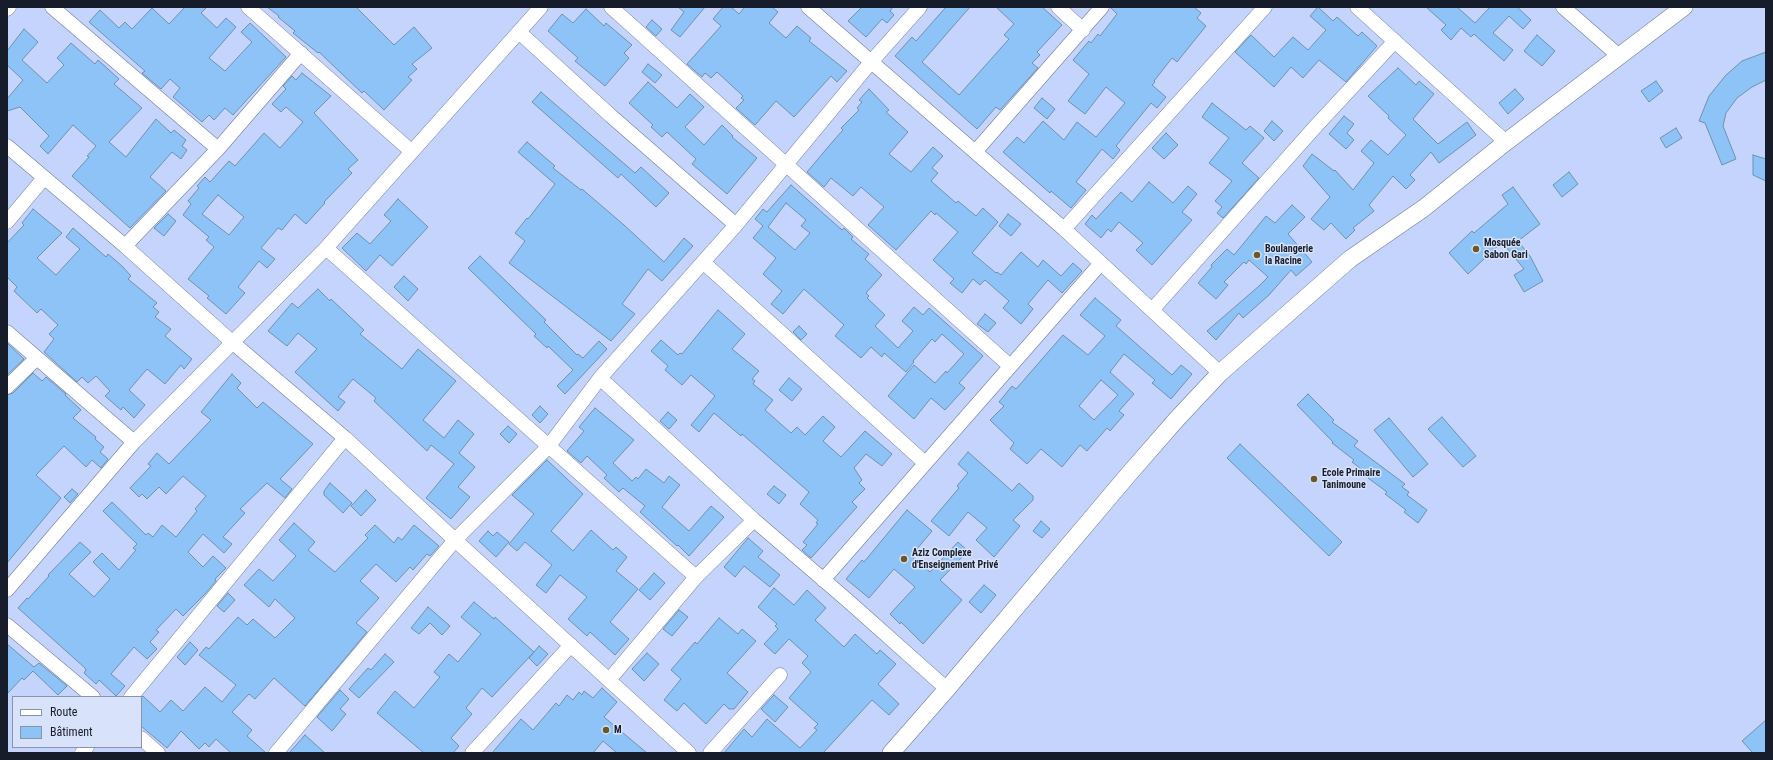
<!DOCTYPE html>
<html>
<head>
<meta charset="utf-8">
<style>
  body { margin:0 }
  #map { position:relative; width:1773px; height:760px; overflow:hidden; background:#c4d4fd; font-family:"Roboto Condensed",sans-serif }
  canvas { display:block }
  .frame { position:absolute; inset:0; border:8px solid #161c2a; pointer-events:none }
  .legend { position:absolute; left:12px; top:696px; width:130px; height:52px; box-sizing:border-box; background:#d8e2fa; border:1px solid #8a93a7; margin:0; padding:5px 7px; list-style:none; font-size:12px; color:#161c2a }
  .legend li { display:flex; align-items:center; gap:8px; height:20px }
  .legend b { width:20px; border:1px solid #8a93a7 }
</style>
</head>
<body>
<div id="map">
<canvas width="1773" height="760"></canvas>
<div class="frame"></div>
<ul class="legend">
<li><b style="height:5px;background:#fff"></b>Route</li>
<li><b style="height:11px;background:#8dc3f7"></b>Bâtiment</li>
</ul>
</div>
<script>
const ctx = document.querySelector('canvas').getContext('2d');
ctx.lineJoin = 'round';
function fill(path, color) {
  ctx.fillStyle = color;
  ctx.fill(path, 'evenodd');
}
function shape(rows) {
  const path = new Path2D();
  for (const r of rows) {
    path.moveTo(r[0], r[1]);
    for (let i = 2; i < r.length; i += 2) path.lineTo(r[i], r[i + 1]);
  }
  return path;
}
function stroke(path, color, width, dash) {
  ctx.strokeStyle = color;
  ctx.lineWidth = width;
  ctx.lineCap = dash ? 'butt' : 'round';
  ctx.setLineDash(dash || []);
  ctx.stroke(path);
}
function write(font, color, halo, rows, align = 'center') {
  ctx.font = font + ' "Roboto Condensed",sans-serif';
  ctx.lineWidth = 3;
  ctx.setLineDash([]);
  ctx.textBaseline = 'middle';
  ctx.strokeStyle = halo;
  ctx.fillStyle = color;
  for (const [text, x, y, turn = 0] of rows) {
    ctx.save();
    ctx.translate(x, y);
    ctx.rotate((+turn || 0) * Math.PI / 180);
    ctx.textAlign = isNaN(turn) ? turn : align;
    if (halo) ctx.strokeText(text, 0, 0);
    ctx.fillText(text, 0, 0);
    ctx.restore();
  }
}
const building = shape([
  [185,7,207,7,201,13,217,28,226,18,236,27,209,58,225,71,252,42,241,32,250,23,286,57,233,115,225,108,214,120,209,115,202,122,173,97,180,88,170,79,161,89,142,73,145,71,89,22,100,10,119,28,125,22,132,29,152,8,169,24,185,7],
  [267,7,356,7,394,45,414,27,432,48,412,64,417,69,408,77,412,80,384,110,364,91,362,93,319,52,318,53,293,33,295,31,278,17,279,16,267,7],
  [678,7,705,7,680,37,671,30,684,12,678,7],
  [723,7,731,7,739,14,745,7,772,7,778,12,769,23,786,38,797,26,811,38,809,41,847,71,837,82,831,76,794,117,776,101,755,125,736,108,744,100,741,98,743,96,717,72,711,78,705,73,702,77,687,64,721,26,713,19,723,7],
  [862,7,893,7,890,11,894,15,887,23,882,19,866,37,848,21,862,7],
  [946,7,970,7,922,62,959,95,1009,39,1004,35,1014,24,996,7,1042,7,1062,25,1037,52,1040,55,1032,63,1038,68,1000,110,996,107,977,129,895,56,912,37,916,41,946,7],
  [1110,7,1194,7,1201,13,1197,18,1206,26,1177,62,1172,58,1154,81,1155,82,1152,85,1166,97,1157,108,1151,103,1116,146,1120,150,1113,159,1102,149,1076,182,1086,190,1071,208,1051,191,1050,193,1003,152,1017,137,1024,143,1043,121,1064,140,1077,122,1096,137,1125,103,1106,87,1085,114,1068,101,1089,74,1073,60,1089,41,1091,43,1098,34,1100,36,1117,14,1110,7],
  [1318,7,1333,21,1337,17,1358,36,1362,32,1377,46,1346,82,1319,60,1303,78,1291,67,1274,87,1235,52,1251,35,1274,57,1293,37,1308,50,1326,30,1310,16,1318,7],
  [1426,7,1457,7,1475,23,1490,7,1517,7,1531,20,1523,29,1509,16,1493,33,1513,50,1504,61,1474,34,1471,37,1461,28,1451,40,1441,30,1446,25,1426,7],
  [586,9,604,26,606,23,632,45,624,53,629,58,605,86,575,61,578,58,548,31,562,14,573,23,586,9],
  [652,20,662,29,656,36,646,27,652,20],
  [24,29,38,42,22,60,47,83,64,65,57,58,71,43,95,64,98,60,119,79,114,84,142,108,109,142,126,157,156,119,171,133,174,130,186,140,182,146,187,150,181,159,172,152,150,177,166,191,130,228,72,176,89,157,87,156,96,146,73,125,48,154,40,146,49,136,20,107,7,111,7,99,23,80,7,65,7,51,24,29],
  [1537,35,1555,51,1542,66,1524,51,1537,35],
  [1766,52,1766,80,1752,87,1737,98,1726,113,1723,126,1736,159,1722,165,1705,123,1699,121,1709,96,1726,75,1742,61,1766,52],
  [648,64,662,75,655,83,642,72,648,64],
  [1398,68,1416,85,1419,81,1434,94,1413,119,1438,144,1467,122,1476,135,1439,163,1431,152,1410,175,1415,180,1406,189,1393,176,1369,205,1374,211,1353,228,1355,230,1346,239,1331,223,1324,230,1311,219,1330,197,1303,166,1312,154,1334,171,1335,170,1353,190,1374,163,1361,151,1371,140,1388,155,1406,135,1388,118,1389,116,1368,96,1398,68],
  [302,73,331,96,314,113,358,160,348,169,352,173,324,202,325,203,306,224,295,214,282,230,278,228,261,248,275,259,267,268,259,261,238,287,245,293,226,314,207,298,209,296,188,279,214,247,206,240,209,237,183,215,191,204,188,201,199,188,197,186,205,177,210,182,229,161,235,166,264,133,280,148,303,122,286,107,281,112,272,104,286,89,283,86,292,76,296,80,302,73],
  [218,195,244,217,229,235,202,214,218,195],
  [1656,81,1663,91,1649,102,1641,91,1656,81],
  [648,82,677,108,690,94,704,107,685,127,704,145,722,125,733,136,732,137,757,158,727,194,692,164,696,159,667,132,662,137,651,127,653,125,629,103,648,82],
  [869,89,889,110,886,112,908,132,889,154,911,172,933,147,943,156,932,168,938,173,931,181,956,203,958,201,976,216,983,208,998,222,972,253,996,273,997,272,1001,275,1021,252,1038,267,1043,260,1061,276,1073,263,1082,271,1062,293,1048,280,1028,304,1033,309,1021,324,1003,308,1009,301,985,280,980,285,973,279,962,293,950,283,954,279,933,260,958,232,936,213,935,215,931,211,896,250,868,225,884,207,861,187,853,196,831,178,824,187,807,172,834,140,843,130,841,128,859,110,857,108,862,102,859,100,869,89],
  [1515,89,1524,99,1508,114,1499,103,1515,89],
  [541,92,635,173,641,167,669,193,656,207,621,174,618,178,532,102,541,92],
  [1042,98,1055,109,1047,119,1034,108,1042,98],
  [1212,103,1246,130,1250,126,1264,138,1242,163,1259,178,1223,218,1217,213,1222,207,1215,201,1232,181,1209,163,1229,138,1202,117,1212,103],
  [1344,116,1354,124,1347,133,1354,140,1346,149,1329,134,1344,116],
  [1272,121,1283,131,1274,141,1264,131,1272,121],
  [1676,128,1682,138,1666,148,1660,138,1676,128],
  [1166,133,1178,145,1164,159,1152,148,1166,133],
  [527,142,555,166,553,168,581,190,582,189,624,225,664,262,684,238,693,246,662,281,648,269,622,304,635,314,611,341,509,263,525,241,515,233,527,218,528,219,555,184,518,152,527,142],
  [1753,155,1766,159,1766,181,1753,175,1753,155],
  [1569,172,1578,184,1562,197,1553,185,1569,172],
  [1149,182,1173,203,1188,186,1197,194,1182,212,1192,220,1152,265,1136,250,1143,243,1119,222,1111,232,1108,229,1101,238,1085,224,1092,215,1096,219,1121,192,1132,202,1149,182],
  [791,185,842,230,844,228,853,237,851,239,869,254,865,259,882,275,866,293,869,296,867,298,885,315,875,326,898,348,913,331,902,321,914,307,923,315,929,308,983,356,959,383,965,388,945,410,931,398,914,419,888,396,914,365,935,383,946,371,947,373,964,354,942,334,935,342,932,339,913,361,914,362,906,372,884,353,882,357,871,347,861,358,835,336,844,325,804,289,783,314,771,304,782,291,763,274,776,258,753,238,763,226,755,219,763,209,767,212,791,185],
  [786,203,806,220,801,226,810,233,795,250,768,227,786,203],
  [1513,187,1540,224,1518,241,1530,256,1543,281,1524,292,1514,275,1524,269,1502,242,1468,274,1449,253,1472,231,1474,233,1508,204,1502,195,1513,187],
  [398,199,428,227,392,266,380,255,366,271,342,248,357,233,370,244,391,221,384,215,398,199],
  [1292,205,1305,217,1288,234,1312,262,1296,276,1291,270,1269,295,1243,318,1239,313,1216,340,1207,331,1259,286,1268,277,1249,260,1246,264,1244,262,1224,282,1228,285,1216,299,1198,283,1212,267,1211,265,1227,249,1234,255,1266,216,1275,223,1292,205],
  [33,209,62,233,37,258,56,275,80,249,66,237,73,228,106,257,108,254,122,266,131,276,128,279,157,303,153,307,159,312,155,317,171,329,165,336,192,359,184,369,181,365,165,384,147,369,129,390,145,405,134,418,123,407,121,410,105,396,110,391,96,376,88,383,82,377,77,382,44,352,54,339,49,334,58,325,41,309,37,313,14,291,17,287,7,277,7,243,24,225,22,223,33,209],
  [168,214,176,221,164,236,154,228,168,214],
  [1008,214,1021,224,1011,236,999,226,1008,214],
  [480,256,546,320,544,322,577,355,578,354,583,358,599,341,607,349,565,394,557,386,573,370,548,346,547,348,534,336,536,334,468,268,480,256],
  [404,276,418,289,408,301,394,287,404,276],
  [318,289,330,301,331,299,364,330,360,334,402,369,418,349,456,381,423,420,444,438,458,420,474,434,459,453,475,467,458,487,470,497,451,519,426,498,454,464,431,445,427,451,374,401,376,398,353,379,338,397,345,402,338,411,295,372,317,349,298,333,287,346,268,331,292,303,298,308,318,289],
  [1095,298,1121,320,1116,326,1172,375,1181,365,1192,374,1171,399,1152,383,1155,380,1124,354,1110,372,1134,394,1119,411,1124,415,1110,431,1107,428,1087,451,1080,445,1062,467,1041,449,1027,464,1010,449,1014,443,990,420,1004,406,999,402,1012,386,1016,389,1063,335,1088,355,1105,336,1080,315,1095,298],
  [1101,380,1118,395,1094,420,1079,406,1101,380],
  [718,310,745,334,732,349,759,371,752,379,755,381,753,384,773,400,765,410,791,433,797,427,805,435,823,416,835,427,823,441,841,457,865,431,892,454,882,466,866,454,854,468,862,480,859,483,865,489,852,502,857,507,811,558,802,550,807,545,803,542,818,524,816,523,818,520,800,504,809,492,742,434,741,436,714,413,699,432,691,425,715,396,691,375,682,385,665,370,668,366,651,351,661,340,678,355,680,353,682,354,718,310],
  [985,314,996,323,988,332,977,324,985,314],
  [799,326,807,334,801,340,793,332,799,326],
  [7,343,24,359,7,375,7,343],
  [33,373,42,381,46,377,66,394,65,395,81,410,73,418,96,437,95,439,104,447,100,452,108,459,101,468,92,460,86,467,64,446,36,475,61,498,7,563,7,395,13,393,33,373],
  [232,374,241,383,237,388,257,408,263,402,313,444,280,479,292,489,285,498,267,483,240,509,245,513,223,537,232,544,224,553,203,534,188,552,203,567,213,556,226,568,215,579,216,581,205,594,183,616,176,609,156,630,159,632,150,642,157,649,147,659,134,647,111,674,125,686,116,696,99,680,96,684,84,673,86,670,85,668,18,608,27,598,28,599,49,576,48,575,80,542,91,552,69,574,94,597,110,579,93,562,102,553,119,570,136,550,133,548,137,544,103,511,112,502,146,535,148,533,153,537,162,525,176,537,197,511,195,509,206,496,183,476,166,494,159,487,147,499,142,494,139,497,130,488,151,466,148,464,157,453,169,464,211,420,201,412,232,374],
  [789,378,802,389,792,401,779,390,789,378],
  [1308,394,1334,420,1332,422,1358,441,1354,446,1405,484,1402,487,1409,492,1407,495,1427,510,1418,523,1404,512,1406,510,1385,494,1387,492,1368,478,1370,476,1352,462,1354,460,1332,443,1333,442,1297,405,1308,394],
  [540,406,548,414,540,423,532,415,540,406],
  [595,408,634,440,613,463,632,481,636,477,638,479,646,469,664,483,669,476,680,485,662,507,689,531,711,506,724,517,689,556,678,545,677,546,640,512,645,506,623,488,619,492,604,478,607,475,587,456,581,463,567,451,584,431,579,427,595,408],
  [668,412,677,420,669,429,660,421,668,412],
  [1442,417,1476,456,1463,467,1428,429,1442,417],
  [1389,418,1428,464,1413,477,1374,430,1389,418],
  [508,426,517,434,509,443,500,434,508,426],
  [1240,444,1342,542,1329,556,1227,458,1240,444],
  [968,452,1012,491,1019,483,1033,496,1033,500,1013,520,1020,526,994,557,976,540,987,528,968,512,949,536,931,521,959,488,957,486,968,473,958,464,968,452],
  [547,460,583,494,551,531,573,551,591,530,613,550,616,547,627,557,616,571,638,589,610,622,629,639,615,655,590,632,587,636,568,619,587,597,560,575,546,593,536,585,552,565,525,542,517,551,509,544,534,514,512,495,547,460],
  [330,483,352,503,343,513,324,495,324,491,330,483],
  [774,486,786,495,779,504,767,494,774,486],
  [72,489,78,494,70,503,64,497,72,489],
  [366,490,376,500,361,516,351,506,366,490],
  [907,510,932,531,911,556,930,572,958,542,968,551,940,580,962,600,923,644,901,622,900,624,890,614,915,587,894,569,869,598,846,579,862,560,864,562,907,510],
  [1041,521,1050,529,1042,538,1033,531,1041,521],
  [294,523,315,542,308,550,335,572,368,538,365,535,375,525,394,543,398,537,402,540,414,525,439,546,430,556,427,554,413,570,410,567,396,582,376,564,360,581,379,598,356,623,367,632,305,706,274,678,255,699,249,694,232,712,252,730,247,736,266,753,231,753,216,739,209,747,205,743,199,749,181,731,167,748,141,726,141,698,143,696,160,712,171,700,183,711,205,687,222,702,236,685,199,655,206,647,209,649,238,617,247,625,253,619,275,638,295,618,275,599,269,607,244,585,259,569,273,581,296,556,279,540,294,523],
  [488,531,493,536,497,532,509,542,496,557,479,541,488,531],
  [748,538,763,551,758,557,780,575,770,587,744,566,735,577,724,567,748,538],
  [654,573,665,583,650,600,639,590,654,573],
  [984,585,996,595,981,613,969,602,984,585],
  [774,588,794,605,807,590,826,608,815,620,844,647,855,634,877,654,880,650,896,664,878,684,899,704,889,715,872,700,823,753,724,753,744,729,752,737,767,719,800,748,817,730,814,728,818,724,789,698,811,672,802,663,808,656,789,639,775,654,764,644,778,629,775,626,777,624,758,607,774,588],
  [228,593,235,600,224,612,217,606,228,593],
  [474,602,494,619,495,617,534,652,492,697,482,688,466,708,472,714,451,738,459,746,453,753,424,753,377,713,395,691,414,708,440,677,434,672,449,654,458,662,481,634,461,617,474,602],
  [428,607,450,626,442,635,430,623,419,634,411,628,428,607],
  [679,610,688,617,672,636,663,629,679,610],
  [719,618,738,634,742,629,756,641,727,673,748,692,734,709,729,709,724,704,706,724,684,703,677,711,664,700,681,679,671,670,695,642,697,644,719,618],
  [190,642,198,650,185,665,177,657,190,642],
  [7,644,34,667,39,663,67,686,58,695,33,671,24,680,22,678,7,694,7,644],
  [539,646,548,654,537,666,529,658,539,646],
  [647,653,659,664,644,681,632,669,647,653],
  [385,654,394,662,359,698,349,689,368,668,371,670,385,654],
  [602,688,617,702,604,717,647,753,617,753,603,741,593,753,492,753,521,719,533,730,556,703,559,706,567,695,573,700,579,692,582,695,584,691,593,698,602,688],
  [340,690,349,699,340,709,346,714,332,731,317,717,340,690],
  [774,695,788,707,775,722,761,709,774,695],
  [1766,720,1766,753,1753,753,1742,741,1766,720],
  [305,735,325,753,289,753,305,735]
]);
const minor = shape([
  [52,7,218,149],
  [248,7,411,151],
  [611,7,1010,366],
  [808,7,1064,229,1220,373],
  [1058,7,1083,30],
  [1357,7,1506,142],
  [1563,7,1619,56],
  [7,9,9,7],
  [519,32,611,116,736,225],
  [7,146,125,246,232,342,345,438,455,540,689,753],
  [975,152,1102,7],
  [7,222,44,178],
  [1064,229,1265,7],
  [125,246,218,149,301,53],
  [326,248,696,577],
  [703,262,925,463],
  [1152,310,1316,126,1395,41],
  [7,332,134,442],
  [600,378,754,520,847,600,947,689],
  [7,387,37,358],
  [823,580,1101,263],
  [7,590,134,442,326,248,541,7],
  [7,625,93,697],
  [609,680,696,577,754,520],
  [131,697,345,438],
  [141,738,158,753],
  [82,753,87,747],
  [276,753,455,540,548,447,600,378,736,225,871,62,920,7],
  [472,753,571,645],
  [710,753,780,675]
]);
const tertiary = shape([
  [891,753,947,689,1128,475,1176,420,1220,373,1350,259,1424,208,1506,142,1684,7]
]);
const markers = [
  [1476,249,4,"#6c5827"],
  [1257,255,4,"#6c5827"],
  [1314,479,4,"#6c5827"],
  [904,559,4,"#6c5827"],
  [606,730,4,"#6c5827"]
];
const poiNames = [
  ["Mosquée",1484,243],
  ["Sabon Gari",1484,255],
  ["Boulangerie",1265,249],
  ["la Racine",1265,261],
  ["Ecole Primaire",1322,473],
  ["Tanimoune",1322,485],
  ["Aziz Complexe",912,553],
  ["d'Enseignement Privé",912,565],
  ["M",614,730]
];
fill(building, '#8dc3f7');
stroke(building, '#7090af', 1);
stroke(minor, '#6e7ca0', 15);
stroke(tertiary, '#6e7ca0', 18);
stroke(minor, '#fff', 14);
stroke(tertiary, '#fff', 17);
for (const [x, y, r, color] of markers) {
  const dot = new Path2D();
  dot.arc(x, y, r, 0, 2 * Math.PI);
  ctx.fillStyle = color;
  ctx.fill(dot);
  stroke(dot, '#d8e2fa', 1.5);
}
write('bold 10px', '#161c2a', '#d8e2fa', poiNames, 'left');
</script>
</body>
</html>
